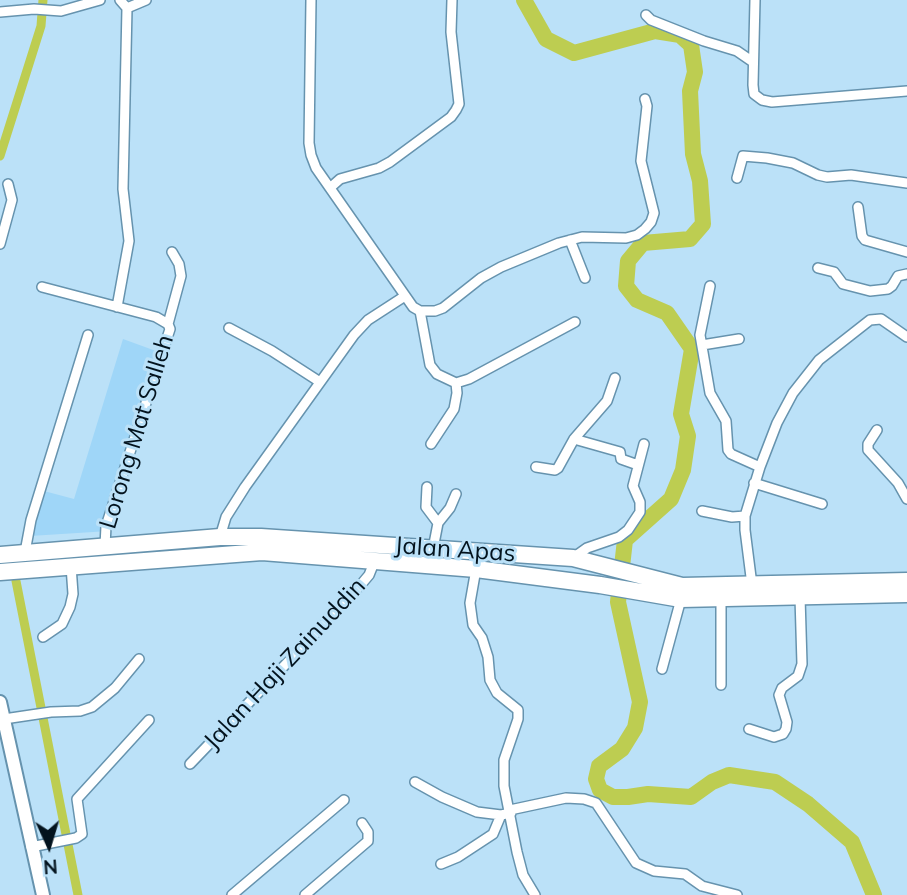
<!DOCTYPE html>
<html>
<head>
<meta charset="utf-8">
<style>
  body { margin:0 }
  #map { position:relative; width:907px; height:895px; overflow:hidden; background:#bbe1f8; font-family:Mulish,sans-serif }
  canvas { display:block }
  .north { position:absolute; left:14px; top:811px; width:70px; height:70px; -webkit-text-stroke:5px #bbe1f8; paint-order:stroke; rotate:176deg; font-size:19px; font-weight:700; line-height:28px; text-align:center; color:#03131e }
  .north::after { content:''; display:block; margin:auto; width:24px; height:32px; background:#03131e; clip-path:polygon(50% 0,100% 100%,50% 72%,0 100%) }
</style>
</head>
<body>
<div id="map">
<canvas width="907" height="895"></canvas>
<div class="north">N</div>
</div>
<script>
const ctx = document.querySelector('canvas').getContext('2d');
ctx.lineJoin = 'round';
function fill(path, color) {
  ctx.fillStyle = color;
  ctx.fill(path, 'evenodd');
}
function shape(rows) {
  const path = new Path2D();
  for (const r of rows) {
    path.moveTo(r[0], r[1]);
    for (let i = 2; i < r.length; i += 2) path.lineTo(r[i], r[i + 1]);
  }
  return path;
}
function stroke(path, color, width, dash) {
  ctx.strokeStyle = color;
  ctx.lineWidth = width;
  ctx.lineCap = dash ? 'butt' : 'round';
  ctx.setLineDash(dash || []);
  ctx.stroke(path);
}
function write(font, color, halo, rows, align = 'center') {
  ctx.font = font + ' Mulish,sans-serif';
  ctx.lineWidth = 6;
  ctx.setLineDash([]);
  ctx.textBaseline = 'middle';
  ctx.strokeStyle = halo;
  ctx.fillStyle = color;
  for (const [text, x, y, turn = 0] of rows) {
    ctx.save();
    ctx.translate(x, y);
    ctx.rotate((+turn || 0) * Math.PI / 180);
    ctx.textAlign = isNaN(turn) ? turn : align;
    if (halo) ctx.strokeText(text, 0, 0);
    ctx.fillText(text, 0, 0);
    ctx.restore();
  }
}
const built = shape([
  [123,339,167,355,109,531,30,536,44,491,74,499]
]);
const canal = shape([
  [0,156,41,26,43,0],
  [16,581,78,895]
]);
const river = shape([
  [524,0,546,39,574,53,655,31,680,35,691,45,695,72,690,91,693,154,700,181,703,224,690,239,643,243,628,261,626,286,637,300,667,313,692,349,681,414,688,436,683,470,671,499,625,540,618,602,640,702,635,728,622,749,599,766,596,779,600,790,613,797,628,797,648,794,691,797,712,782,729,775,775,782,808,804,852,842,874,895]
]);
const street = shape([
  [311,0,309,143,311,155,316,168,413,307,420,311,435,311,443,308,481,278,501,267,559,243,582,237,626,238,637,235,645,229,651,222,654,213,641,161,647,106,645,99],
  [755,0,753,85,754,94,762,100,772,102,907,91],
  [127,8,146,0],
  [0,12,34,9,61,11,100,0],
  [646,15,651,20,704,41,737,51,753,62],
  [737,178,743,156,767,158,793,163,818,175,827,177,851,175,907,183],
  [331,187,340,179,379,168,390,162,451,117,456,110,459,104,451,32,452,0],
  [858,207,862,236,865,240,907,252],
  [570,240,585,278],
  [0,244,12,200,8,184],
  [818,268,834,272,843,284,870,291,888,289,892,286,898,276,907,274],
  [710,286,700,335,710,393,726,421,728,450,731,454,760,467],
  [42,287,156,317,168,324,170,329,106,526,105,546],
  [117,307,129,241,123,189,127,8,120,0],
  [420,311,430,365,437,374,456,383,469,379,575,322],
  [168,324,181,276,179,264,172,252],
  [229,328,272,351,320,382],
  [702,345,739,339],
  [877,430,868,444,868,450,898,483,907,499],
  [574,439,620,452,621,459,638,465],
  [431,444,454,409,457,393,456,383],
  [536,467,555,470,558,468,574,439,607,401,615,378],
  [754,483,822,504],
  [427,487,426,507,438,523],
  [702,511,732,517,745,516],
  [220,537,226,517,245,487,354,335,368,320,405,296],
  [433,549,438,523,450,508,456,494],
  [25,552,31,520,88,335],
  [573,558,587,548,619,537,628,530,640,512,640,502,633,486,644,444],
  [476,569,470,603,473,625,482,638,488,657,490,680,497,693,518,710,518,719,504,760,504,786,517,852,523,875,535,895],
  [752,585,745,530,745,516,760,467,777,423,793,393,819,360,870,320,881,319,907,337],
  [721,599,721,685],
  [43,637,62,624,70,607,73,594,71,566],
  [662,669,681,599],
  [4,719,51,712,80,711,92,707,115,688,139,659],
  [749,729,774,737,783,734,786,729,787,722,779,695,782,688,798,676,802,664,800,597],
  [190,764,353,594,369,575,375,560],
  [415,782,442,797,477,812,501,815,511,813],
  [510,810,566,798,584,799,596,803,636,863,654,871,685,874,702,886,737,895],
  [31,847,76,838,82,834,77,799,149,720],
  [441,864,458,857,493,834,501,815],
  [232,895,344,800],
  [305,895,368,841,368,832,362,823]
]);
const secondary = shape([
  [0,702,43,895]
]);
const highway = shape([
  [0,555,220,537,261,537,573,558,682,586,907,581],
  [0,572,262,552,476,569,600,585,681,599,907,594]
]);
const streetNames = [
  ["Lorong Mat Salleh",137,432,-73],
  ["Jalan Apas",455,550,4],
  ["Jalan Haji Zainuddin",285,664,-47]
];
fill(built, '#9fd6f8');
stroke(canal, '#bdcd51', 9);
stroke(river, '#bdcd51', 16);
stroke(street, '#6693ae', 12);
stroke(secondary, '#6693ae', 16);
stroke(highway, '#6693ae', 19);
stroke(street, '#fff', 9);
stroke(secondary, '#fff', 12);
stroke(highway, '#fff', 16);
write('24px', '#03131e', '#bbe1f8', streetNames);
</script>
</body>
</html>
